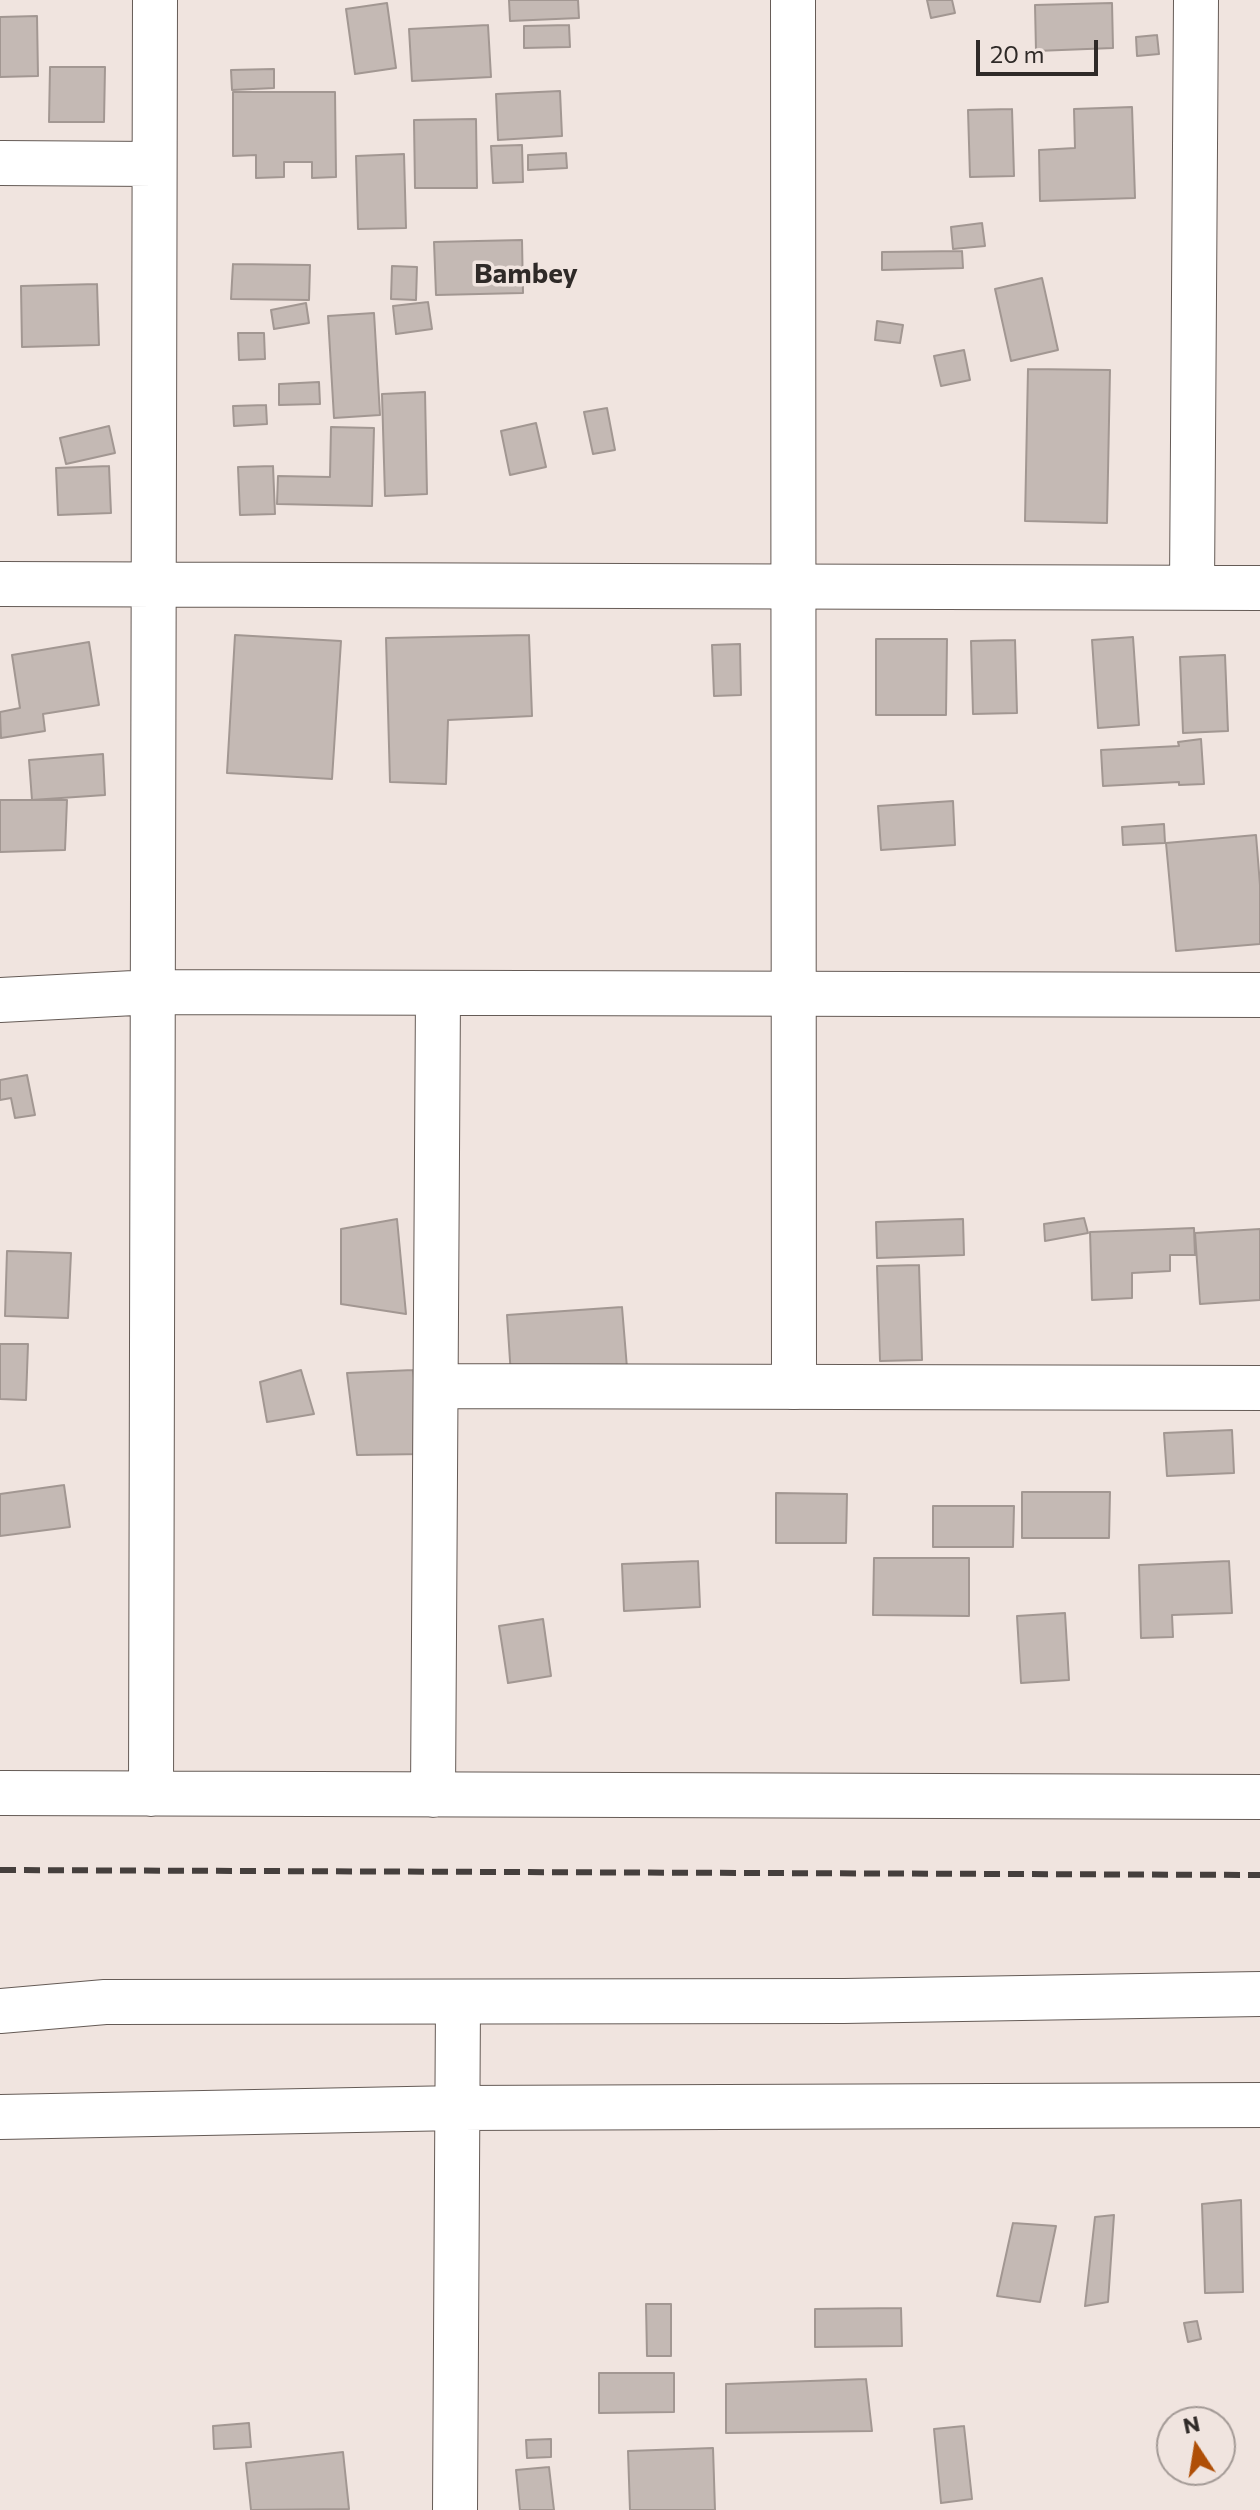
<!DOCTYPE html>
<html>
<head>
<meta charset="utf-8">
<style>
  body { margin:0 }
  #map { position:relative; width:1260px; height:2510px; overflow:hidden; background:#f0e4df; font-family:Commissioner,sans-serif }
  canvas { display:block }
  .north { position:absolute; left:1156px; top:2406px; width:80px; height:80px; box-sizing:border-box; background:#f0e4df; border:2px solid #a39a96; border-radius:50%; rotate:348deg; font-size:22px; font-weight:700; line-height:32px; text-align:center; color:#2f2a28 }
  .north::after { content:''; display:block; margin:auto; width:28px; height:36px; background:#af4f07; clip-path:polygon(50% 0,100% 100%,50% 72%,0 100%) }
  .scale { position:absolute; left:976px; top:40px; width:122px; height:36px; box-sizing:border-box; border:4px solid #2f2a28; border-top:0; padding-left:10px; font-size:24px; line-height:28px; white-space:nowrap; color:#2f2a28; -webkit-text-stroke:6px #f0e4df; paint-order:stroke }
</style>
</head>
<body>
<div id="map">
<canvas width="1260" height="2510"></canvas>
<div class="north">N</div>
<div class="scale">20 m</div>
</div>
<script>
const ctx = document.querySelector('canvas').getContext('2d');
ctx.lineJoin = 'round';
function fill(path, color) {
  ctx.fillStyle = color;
  ctx.fill(path, 'evenodd');
}
function shape(rows) {
  const path = new Path2D();
  for (const r of rows) {
    path.moveTo(r[0], r[1]);
    for (let i = 2; i < r.length; i += 2) path.lineTo(r[i], r[i + 1]);
  }
  return path;
}
function stroke(path, color, width, dash) {
  ctx.strokeStyle = color;
  ctx.lineWidth = width;
  ctx.lineCap = dash ? 'butt' : 'round';
  ctx.setLineDash(dash || []);
  ctx.stroke(path);
}
function write(font, color, halo, rows, align = 'center') {
  ctx.font = font + ' Commissioner,sans-serif';
  ctx.lineWidth = 7;
  ctx.setLineDash([]);
  ctx.textBaseline = 'middle';
  ctx.strokeStyle = halo;
  ctx.fillStyle = color;
  for (const [text, x, y, turn = 0] of rows) {
    ctx.save();
    ctx.translate(x, y);
    ctx.rotate((+turn || 0) * Math.PI / 180);
    ctx.textAlign = isNaN(turn) ? turn : align;
    if (halo) ctx.strokeText(text, 0, 0);
    ctx.fillText(text, 0, 0);
    ctx.restore();
  }
}
const building = shape([
  [509,0,578,0,579,18,510,21,509,0],
  [927,0,952,0,955,13,931,18,927,0],
  [387,3,396,68,355,74,346,9,387,3],
  [1112,3,1113,48,1036,51,1035,5,1112,3],
  [37,16,38,76,0,77,0,17,37,16],
  [488,25,491,77,412,81,409,29,488,25],
  [569,25,570,47,524,48,524,26,569,25],
  [1157,35,1159,54,1137,56,1136,37,1157,35],
  [50,67,105,67,104,122,49,122,50,67],
  [274,69,274,88,232,90,231,70,274,69],
  [560,91,562,136,498,140,496,94,560,91],
  [233,92,335,92,336,177,312,178,312,162,284,162,284,177,256,178,256,155,233,156,233,92],
  [1132,107,1135,198,1040,201,1039,150,1075,148,1074,109,1132,107],
  [1012,109,1014,176,970,177,968,110,1012,109],
  [476,119,477,188,415,188,414,120,476,119],
  [522,145,523,182,493,183,491,146,522,145],
  [566,153,567,168,528,170,528,155,566,153],
  [404,154,406,228,358,229,356,156,404,154],
  [982,223,985,246,953,249,951,227,982,223],
  [522,240,523,293,436,295,434,242,522,240],
  [962,251,963,268,882,270,882,252,962,251],
  [233,264,310,265,309,300,231,299,233,264],
  [392,266,417,267,416,300,391,299,392,266],
  [1042,278,1058,350,1011,361,995,289,1042,278],
  [97,284,99,345,22,347,21,286,97,284],
  [428,302,432,329,396,334,393,306,428,302],
  [306,303,309,323,274,329,271,310,306,303],
  [374,313,380,415,334,418,328,316,374,313],
  [877,321,903,325,900,343,875,340,877,321],
  [238,333,264,333,265,359,239,360,238,333],
  [964,350,970,380,941,386,934,356,964,350],
  [1028,369,1110,370,1107,523,1025,521,1028,369],
  [319,382,320,404,279,405,279,384,319,382],
  [425,392,427,494,385,496,382,394,425,392],
  [266,405,267,424,234,426,233,406,266,405],
  [607,408,615,450,593,454,584,412,607,408],
  [536,423,546,467,510,475,501,431,536,423],
  [109,426,115,453,66,464,60,438,109,426],
  [331,427,374,428,372,506,277,504,278,476,330,477,331,427],
  [109,466,111,513,58,515,56,468,109,466],
  [273,466,275,514,240,515,238,467,273,466],
  [235,635,341,641,332,779,227,773,235,635],
  [529,635,532,716,448,720,446,784,390,782,386,638,529,635],
  [1133,637,1139,725,1098,728,1092,640,1133,637],
  [876,639,947,639,946,715,876,715,876,639],
  [1015,640,1017,713,973,714,971,641,1015,640],
  [89,642,99,705,43,714,45,731,1,738,0,712,20,708,12,655,89,642],
  [740,644,741,695,714,696,712,645,740,644],
  [1225,655,1228,731,1183,733,1180,657,1225,655],
  [1201,739,1204,784,1179,785,1179,782,1103,786,1101,750,1179,746,1178,742,1201,739],
  [103,754,105,795,32,800,29,760,103,754],
  [0,800,67,800,65,850,0,852,0,800],
  [953,801,955,845,881,850,878,806,953,801],
  [1164,824,1165,843,1123,845,1122,827,1164,824],
  [1256,835,1260,885,1260,944,1176,951,1166,843,1256,835],
  [27,1075,35,1115,15,1118,11,1098,0,1100,0,1080,27,1075],
  [1084,1218,1088,1233,1045,1241,1044,1224,1084,1218],
  [397,1219,406,1314,341,1304,341,1229,397,1219],
  [963,1219,964,1255,877,1258,876,1222,963,1219],
  [1194,1228,1195,1255,1170,1255,1170,1271,1132,1273,1132,1298,1092,1300,1090,1232,1194,1228],
  [1260,1229,1260,1300,1200,1304,1195,1233,1260,1229],
  [7,1251,71,1253,68,1318,5,1316,7,1251],
  [919,1265,922,1360,880,1361,877,1266,919,1265],
  [622,1307,627,1368,511,1376,507,1315,622,1307],
  [0,1344,28,1344,26,1400,0,1399,0,1344],
  [301,1370,314,1414,267,1422,260,1382,301,1370],
  [413,1370,423,1454,357,1455,347,1373,413,1370],
  [1232,1430,1234,1473,1167,1476,1164,1433,1232,1430],
  [64,1485,70,1527,0,1536,0,1494,64,1485],
  [1022,1492,1110,1492,1109,1538,1022,1538,1022,1492],
  [776,1493,847,1494,846,1543,776,1543,776,1493],
  [933,1506,1014,1506,1013,1547,933,1547,933,1506],
  [874,1558,969,1558,969,1616,873,1615,874,1558],
  [698,1561,700,1607,624,1611,622,1564,698,1561],
  [1229,1561,1232,1613,1172,1615,1173,1637,1141,1638,1139,1565,1229,1561],
  [1065,1613,1069,1680,1021,1683,1017,1616,1065,1613],
  [543,1619,551,1676,508,1683,499,1626,543,1619],
  [1241,2200,1243,2292,1205,2293,1202,2204,1241,2200],
  [1114,2215,1108,2302,1085,2306,1095,2217,1114,2215],
  [1013,2223,1056,2226,1040,2302,997,2296,1013,2223],
  [646,2304,671,2304,671,2356,647,2356,646,2304],
  [901,2308,902,2346,815,2347,815,2309,901,2308],
  [1197,2321,1201,2339,1188,2342,1184,2323,1197,2321],
  [599,2373,674,2373,674,2412,599,2413,599,2373],
  [866,2379,872,2431,726,2433,726,2384,866,2379],
  [249,2423,251,2447,214,2449,213,2426,249,2423],
  [964,2426,972,2499,941,2503,934,2429,964,2426],
  [551,2439,551,2457,527,2458,526,2440,551,2439],
  [713,2448,715,2510,630,2510,628,2451,713,2448],
  [343,2452,349,2509,251,2510,246,2463,343,2452],
  [549,2467,554,2510,520,2510,516,2470,549,2467]
]);
const street = shape([
  [0,163,154,164],
  [0,584,1260,588],
  [1192,588,1196,0],
  [0,1000,153,992,1260,995],
  [436,1386,1260,1388],
  [0,1793,1260,1797],
  [151,1794,155,0],
  [433,1795,438,993],
  [0,2117,458,2108,1260,2105],
  [455,2510,458,2002]
]);
const secondary = shape([
  [793,0,794,1387]
]);
const primary = shape([
  [0,2011,105,2002,844,2001,1260,1994]
]);
const rail = shape([
  [0,1870,1260,1875]
]);
const districtNames = [
  ["Bambey",526,274]
];
fill(building, '#c4b9b4');
stroke(building, '#a29792', 2);
stroke(street, '#655b56', 46);
stroke(secondary, '#655b56', 46);
stroke(primary, '#655b56', 46);
stroke(street, '#fff', 44);
stroke(secondary, '#fff', 44);
stroke(primary, '#fff', 44);
stroke(rail, '#453f3d', 6, [16, 8]);
write('bold 28px', '#2f2a28', '#f0e4df', districtNames);
</script>
</body>
</html>
